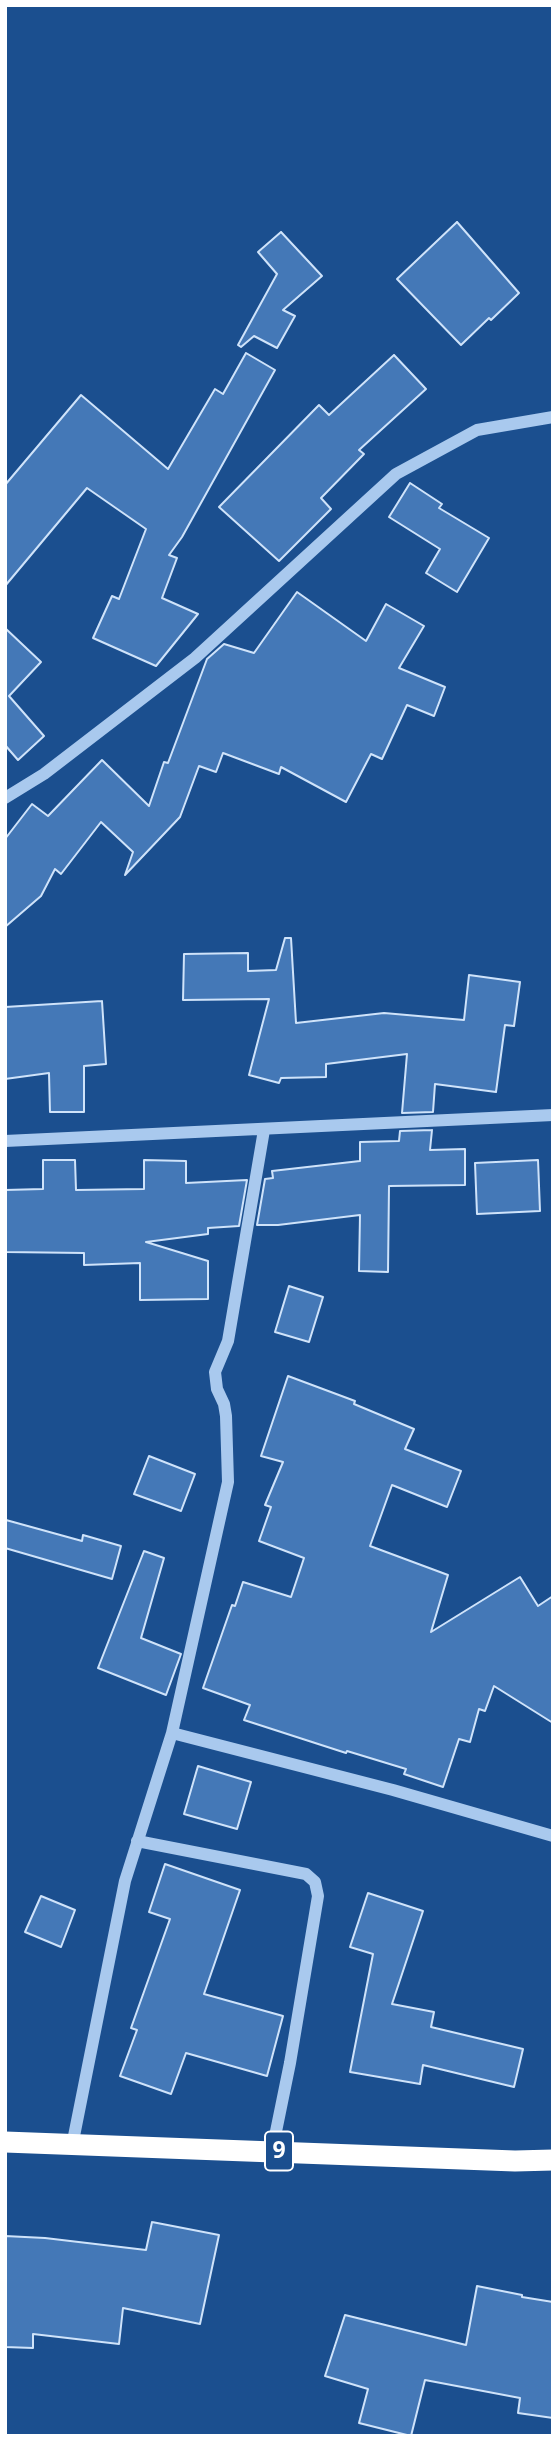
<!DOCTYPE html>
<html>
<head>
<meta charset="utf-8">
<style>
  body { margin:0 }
  #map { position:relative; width:558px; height:2441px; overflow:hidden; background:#1b4f8f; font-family:"Open Sans",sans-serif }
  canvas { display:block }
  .frame { position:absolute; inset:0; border:7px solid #fff; pointer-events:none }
</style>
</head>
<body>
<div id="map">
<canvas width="558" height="2441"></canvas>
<div class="frame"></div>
</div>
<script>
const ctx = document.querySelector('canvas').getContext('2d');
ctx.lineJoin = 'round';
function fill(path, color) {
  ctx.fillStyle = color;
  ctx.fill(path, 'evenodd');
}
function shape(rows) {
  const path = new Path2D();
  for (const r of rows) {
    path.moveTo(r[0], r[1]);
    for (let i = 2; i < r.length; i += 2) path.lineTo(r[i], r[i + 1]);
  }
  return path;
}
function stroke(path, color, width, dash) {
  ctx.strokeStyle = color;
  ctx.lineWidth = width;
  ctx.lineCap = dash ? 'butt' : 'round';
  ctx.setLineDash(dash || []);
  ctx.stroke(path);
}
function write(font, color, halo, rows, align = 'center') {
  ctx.font = font + ' "Open Sans",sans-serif';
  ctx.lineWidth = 5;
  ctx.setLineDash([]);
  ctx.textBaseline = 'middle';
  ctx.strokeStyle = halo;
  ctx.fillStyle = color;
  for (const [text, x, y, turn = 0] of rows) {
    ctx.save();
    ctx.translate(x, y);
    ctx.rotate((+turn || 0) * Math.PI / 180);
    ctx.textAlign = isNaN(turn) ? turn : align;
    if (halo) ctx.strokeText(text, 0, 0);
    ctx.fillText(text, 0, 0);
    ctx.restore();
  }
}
const building = shape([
  [457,222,519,293,491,320,489,318,461,345,397,279,457,222],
  [281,232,322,276,283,310,295,316,277,348,254,336,241,347,238,345,277,274,258,252,281,232],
  [246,353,275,370,182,537,169,555,177,558,162,598,198,614,156,666,93,638,112,596,119,599,146,529,87,488,5,586,5,485,81,395,168,469,215,389,223,394,246,353],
  [394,355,426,389,359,450,364,454,321,498,331,509,279,561,219,507,319,405,329,415,394,355],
  [410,483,442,504,439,508,489,538,457,592,426,573,440,549,389,517,410,483],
  [297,592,366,641,386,604,424,626,399,668,445,687,434,716,407,705,382,759,371,754,346,802,281,767,279,774,223,753,216,772,199,766,180,817,125,875,133,852,101,822,61,874,55,869,41,896,5,927,5,839,32,804,48,816,102,760,149,806,164,762,168,763,207,659,224,644,254,653,297,592],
  [5,628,41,662,9,696,44,736,18,760,5,745,5,628],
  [285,938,291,938,296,1023,384,1013,464,1020,469,975,520,982,514,1026,505,1025,496,1092,435,1084,433,1112,402,1113,407,1054,326,1064,326,1077,281,1078,279,1083,249,1075,269,999,183,1000,184,954,248,953,248,971,276,970,285,938],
  [102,1001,106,1064,84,1066,84,1112,50,1112,49,1073,5,1079,5,1007,102,1001],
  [432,1130,430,1150,465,1149,465,1185,389,1186,388,1272,359,1271,360,1215,278,1225,257,1225,265,1179,273,1178,272,1171,360,1161,360,1142,399,1141,400,1131,432,1130],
  [43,1160,75,1160,76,1190,144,1189,144,1160,186,1161,186,1183,247,1180,239,1226,208,1228,208,1234,146,1242,208,1261,208,1299,140,1300,140,1263,84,1265,84,1253,5,1252,5,1190,43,1189,43,1160],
  [538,1160,540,1211,477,1214,475,1163,538,1160],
  [289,1286,323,1297,309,1342,275,1332,289,1286],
  [288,1376,355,1401,354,1404,414,1429,405,1449,461,1471,447,1507,392,1485,370,1546,448,1575,431,1632,520,1577,538,1606,553,1596,553,1723,494,1686,485,1711,479,1709,470,1742,459,1739,443,1787,404,1774,406,1769,347,1751,346,1753,244,1720,250,1705,203,1688,232,1605,235,1606,243,1582,291,1597,304,1558,259,1541,271,1507,265,1505,283,1462,261,1456,288,1376],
  [149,1456,195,1474,181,1511,134,1494,149,1456],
  [6,1520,82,1541,83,1535,121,1546,112,1579,5,1548,6,1520],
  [144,1551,164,1558,141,1638,181,1654,166,1695,98,1668,144,1551],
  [198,1766,251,1782,237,1829,184,1814,198,1766],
  [165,1864,240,1890,204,1994,283,2016,267,2076,186,2053,171,2094,120,2076,137,2030,131,2028,170,1919,149,1912,165,1864],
  [368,1893,423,1911,392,2004,434,2012,431,2027,523,2049,514,2087,423,2065,420,2084,350,2072,373,1954,350,1947,368,1893],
  [41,1896,75,1910,61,1947,25,1932,41,1896],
  [152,2222,219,2235,200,2324,123,2308,119,2344,33,2334,33,2348,5,2347,5,2236,45,2238,146,2250,152,2222],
  [477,2286,522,2295,522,2297,553,2302,553,2418,518,2413,520,2398,425,2380,411,2436,359,2423,368,2389,325,2376,345,2315,466,2345,477,2286]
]);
const minor = shape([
  [5,798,44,774,195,658,396,474,477,430,553,417],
  [5,1141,553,1115],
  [172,1733,393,1790,553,1836],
  [137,1841,306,1874,315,1882,318,1896,290,2063,272,2151],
  [72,2146,125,1881,172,1733,228,1482,226,1416,224,1404,217,1389,215,1372,228,1341,264,1130]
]);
const highway = shape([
  [5,2142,515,2161,553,2160]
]);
const shields = [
  [279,2151,28]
];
const shieldNames = [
  ["9",279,2151]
];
fill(building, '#4478b7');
stroke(building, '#cfe3fa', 2);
stroke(minor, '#a9c9ee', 12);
stroke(highway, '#fff', 21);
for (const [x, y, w] of shields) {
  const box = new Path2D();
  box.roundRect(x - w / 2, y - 19.5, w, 39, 5);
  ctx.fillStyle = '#1b4f8f';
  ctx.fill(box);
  stroke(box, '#fff', 2);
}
write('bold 23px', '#fff', null, shieldNames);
</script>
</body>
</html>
